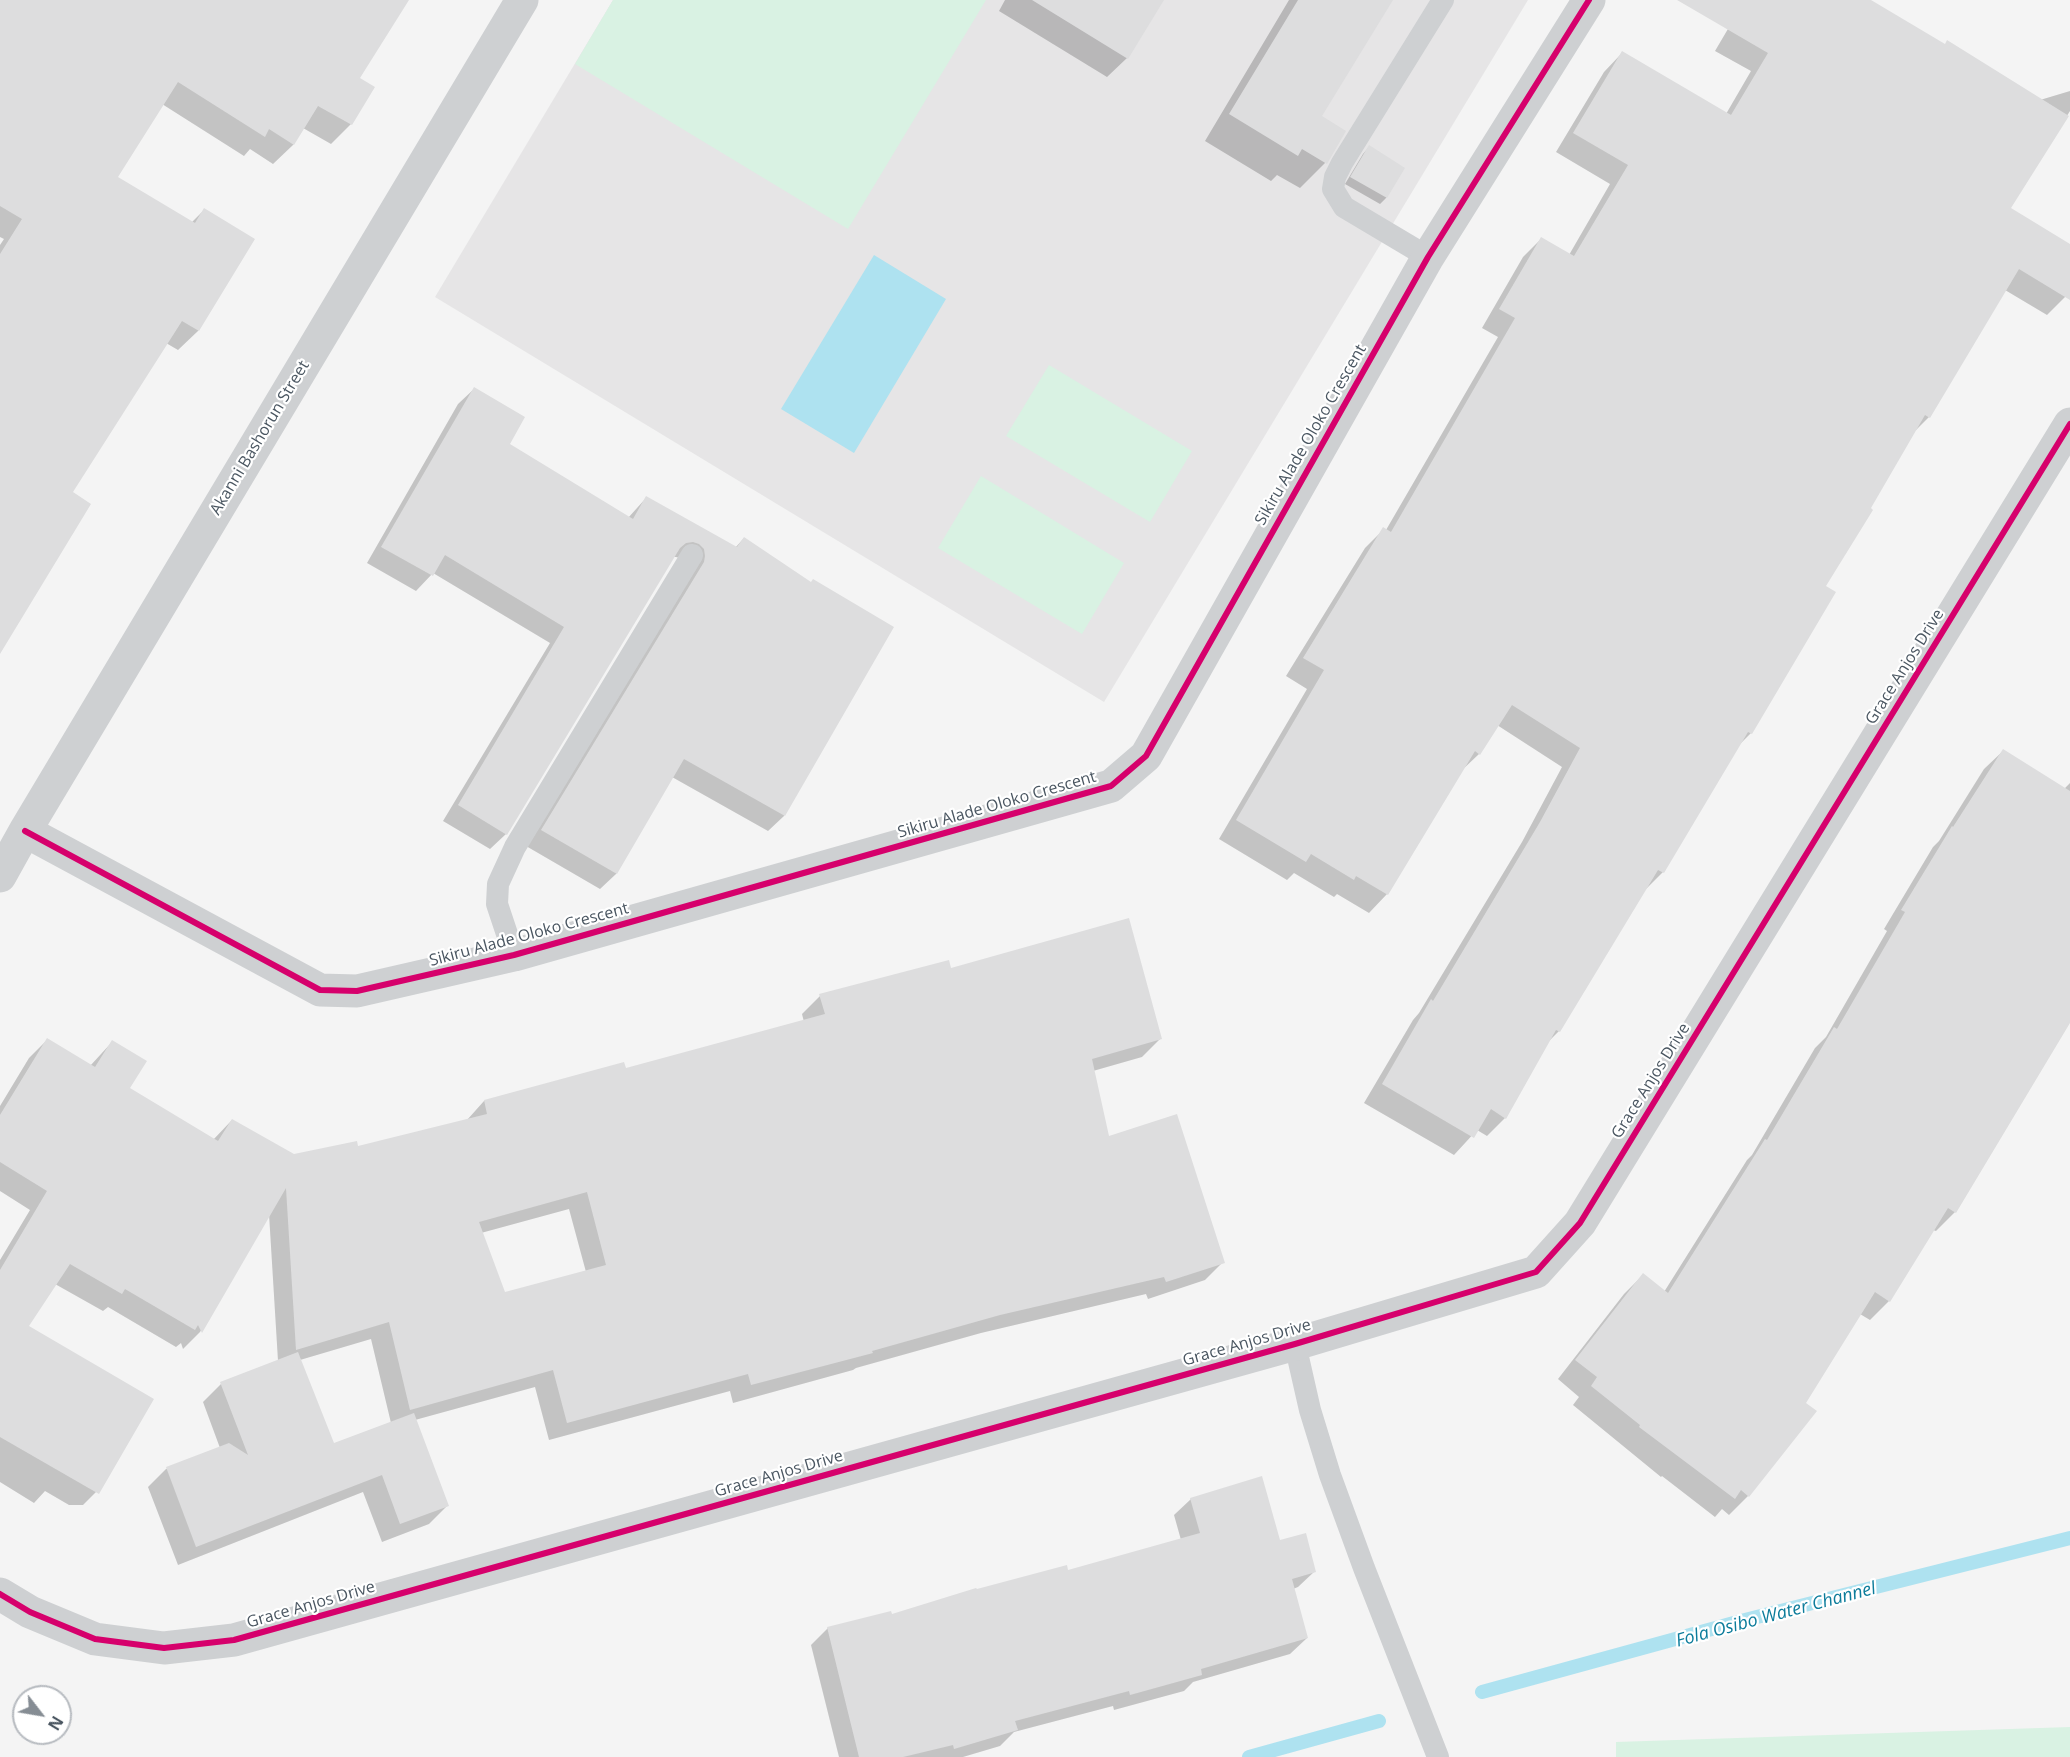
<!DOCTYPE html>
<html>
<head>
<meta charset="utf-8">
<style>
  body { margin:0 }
  #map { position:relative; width:2070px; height:1757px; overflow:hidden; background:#f4f4f4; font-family:"Open Sans",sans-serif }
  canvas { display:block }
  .north { position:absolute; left:12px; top:1685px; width:60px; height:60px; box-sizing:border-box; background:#fff; border:2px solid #b7bbc0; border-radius:50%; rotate:121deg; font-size:16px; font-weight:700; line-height:24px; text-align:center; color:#4a5661 }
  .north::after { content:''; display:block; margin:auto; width:21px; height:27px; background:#868d94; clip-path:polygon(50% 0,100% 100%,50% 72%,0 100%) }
</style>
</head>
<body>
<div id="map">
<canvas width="2070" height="1757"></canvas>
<div class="north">N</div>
</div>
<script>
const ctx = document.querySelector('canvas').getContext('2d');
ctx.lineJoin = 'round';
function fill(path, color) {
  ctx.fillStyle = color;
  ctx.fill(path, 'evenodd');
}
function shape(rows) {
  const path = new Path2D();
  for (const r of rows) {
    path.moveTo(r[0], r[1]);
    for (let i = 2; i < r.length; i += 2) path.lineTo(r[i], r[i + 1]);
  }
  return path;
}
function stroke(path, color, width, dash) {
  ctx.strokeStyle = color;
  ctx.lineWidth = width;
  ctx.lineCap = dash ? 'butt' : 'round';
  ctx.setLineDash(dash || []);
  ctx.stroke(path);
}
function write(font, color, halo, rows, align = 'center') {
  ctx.font = font + ' "Open Sans",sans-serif';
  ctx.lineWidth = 4.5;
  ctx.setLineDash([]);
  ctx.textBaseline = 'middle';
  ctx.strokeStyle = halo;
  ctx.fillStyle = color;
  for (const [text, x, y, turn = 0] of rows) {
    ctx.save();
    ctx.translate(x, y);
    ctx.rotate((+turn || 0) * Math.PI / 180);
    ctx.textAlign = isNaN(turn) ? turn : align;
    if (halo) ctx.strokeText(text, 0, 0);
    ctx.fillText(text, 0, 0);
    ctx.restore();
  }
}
const education = shape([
  [613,0,1528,0,1104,702,435,297]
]);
const green = shape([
  [613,0,986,0,848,229,575,64],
  [1049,365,1192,451,1150,522,1006,436],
  [981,476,1124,563,1082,634,938,548],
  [2070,1727,2070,1757,1616,1757,1616,1742]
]);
const water = shape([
  [874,255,946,299,854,453,781,409]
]);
const shadow = shape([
  [0,0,407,0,358,79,373,88,351,124,331,144,303,128,293,145,273,164,250,149,244,156,162,104,116,177,191,223,204,210,253,239,198,331,178,350,166,343,70,493,0,640,0,271,51,287,0,254,0,245,4,239,0,237],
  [1005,0,1162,0,1127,58,1107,77,999,11],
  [1289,0,1391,0,1320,117,1325,163,1300,188,1277,175,1271,181,1205,141],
  [1745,0,1868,0,2040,100,2070,91,2070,111,2008,209,2070,246,2070,289,2065,297,2047,315,2005,290,1929,417,1912,434,1824,586,1751,733,1737,747,1663,872,1644,891,1559,1031,1548,1042,1505,1118,1487,1136,1477,1130,1454,1155,1364,1103,1413,1020,1419,1013,1522,842,1562,767,1497,725,1479,754,1460,772,1387,894,1369,913,1337,894,1334,897,1294,873,1287,880,1219,839,1307,689,1286,676,1365,548,1384,529,1386,530,1498,337,1482,328,1523,257,1541,239,1569,255,1610,184,1556,152,1604,72,1622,53,1726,114,1751,71,1715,51],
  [1369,147,1403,169,1386,198,1380,204,1345,184,1363,154],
  [474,389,508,444,628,518,646,498,735,548,744,538,784,816,768,831,672,777,616,874,600,889,526,846,683,559,676,557,673,557,506,834,490,849,443,821,550,643,433,573,416,591,367,563,458,404],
  [2003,751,2064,789,2070,783,2070,1017,2064,1031,1955,1212,1936,1231,1933,1230,1889,1301,1870,1320,1860,1314,1748,1496,1729,1515,1722,1509,1715,1517,1662,1476,1661,1477,1573,1405,1579,1397,1558,1379,1624,1294,1643,1275,1664,1292,1747,1160,1752,1155,1815,1048,1826,1037,1887,931,1884,929,1933,847,1939,841,1984,769],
  [950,970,1160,1039,1142,1057,1093,1071,1107,1138,1223,1262,1205,1280,1148,1299,1146,1294,981,1333,856,1368,853,1370,733,1403,730,1391,549,1440,535,1387,415,1420,447,1506,429,1524,382,1542,363,1492,178,1565,148,1487,166,1469,220,1448,203,1402,221,1384,278,1361,269,1214,200,1332,183,1349,181,1343,176,1347,108,1307,103,1311,55,1284,27,1326,101,1487,83,1505,69,1505,45,1491,34,1503,0,1482,0,1260,30,1210,0,1191,0,1106,29,1058,47,1040,90,1066,112,1042,128,1089,213,1140,232,1120,293,1156,357,1148,467,1120,484,1101,625,1070,804,1022,802,1014,820,996],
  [569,1209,586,1272,504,1294,481,1233],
  [371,1339,391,1423,333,1445,300,1360],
  [1191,1499,1279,1542,1315,1571,1298,1587,1293,1589,1307,1638,1290,1654,1193,1682,1184,1691,1114,1710,1113,1706,1014,1732,1000,1746,963,1757,839,1757,811,1645,828,1628,891,1616,1067,1572,1181,1540,1174,1515]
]);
const stream = shape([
  [1482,1692,1741,1621,2070,1538],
  [1249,1757,1379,1721]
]);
const building = shape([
  [0,0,409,0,360,78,375,87,352,125,318,106,294,145,269,129,265,137,178,82,118,177,195,223,204,208,255,239,199,331,182,321,73,492,91,504,0,654,0,254,22,219,0,206],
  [1032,0,1164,0,1128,59],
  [1298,0,1393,0,1322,116,1346,131,1327,164,1302,149,1298,156,1229,114],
  [1677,0,1871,0,1945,44,1947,40,2069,116,2011,208,2070,244,2070,300,2019,269,1930,418,1925,415,1871,508,1873,510,1826,586,1836,592,1752,734,1748,732,1664,873,1658,870,1560,1032,1556,1030,1506,1119,1491,1109,1474,1138,1382,1084,1431,999,1433,1001,1540,822,1580,748,1512,705,1480,755,1475,751,1388,895,1356,876,1354,880,1311,854,1306,862,1236,820,1324,670,1303,658,1383,527,1391,532,1515,318,1499,309,1541,237,1574,256,1628,165,1573,133,1622,51,1731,115,1768,53],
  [1369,145,1405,168,1387,198,1350,177],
  [474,387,525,417,510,444,633,519,646,496,737,547,744,537,811,582,813,579,894,627,785,816,684,759,617,874,541,830,704,562,705,556,704,549,699,544,693,542,686,543,680,548,507,835,458,805,564,627,445,555,433,576,381,547],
  [2003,749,2070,791,2070,1023,1956,1213,1948,1208,1890,1302,1875,1292,1806,1403,1817,1411,1749,1497,1741,1490,1735,1499,1639,1427,1640,1425,1591,1386,1597,1377,1575,1360,1643,1273,1668,1293,1765,1139,1767,1140,1834,1027,1837,1029,1905,912,1901,910,1952,826,1953,827],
  [1129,918,1162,1039,1092,1059,1109,1136,1177,1114,1225,1263,1166,1282,1164,1277,1000,1315,872,1351,873,1353,751,1385,748,1374,567,1423,553,1370,410,1410,389,1322,296,1350,286,1188,202,1333,198,1325,195,1330,125,1289,122,1294,70,1264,29,1326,154,1399,99,1494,0,1437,0,1270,47,1191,0,1162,0,1115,47,1038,95,1067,112,1040,147,1061,130,1088,218,1141,232,1119,294,1154,357,1141,358,1146,487,1114,484,1100,624,1062,626,1068,825,1014,819,994,949,960,951,968],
  [587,1192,606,1265,505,1292,479,1222],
  [298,1352,334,1443,414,1413,449,1506,400,1524,382,1475,196,1547,166,1467,229,1443,248,1455,220,1382],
  [1262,1476,1280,1540,1306,1533,1316,1572,1292,1579,1308,1638,1201,1669,1202,1675,1130,1695,1129,1691,1015,1721,1018,1730,954,1749,953,1745,903,1757,859,1757,827,1627,891,1611,892,1614,976,1588,977,1589,1067,1565,1068,1570,1200,1533,1190,1498]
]);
const lane = shape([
  [1428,257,1344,207,1333,189,1335,177,1342,163,1443,0],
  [514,955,497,904,498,884,515,847,692,555],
  [1295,1344,1310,1410,1330,1475,1364,1568,1438,1757]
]);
const street = shape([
  [25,831,320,990,357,991,514,955,1111,786,1146,756,1428,257,1589,0],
  [0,876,25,831,522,0],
  [0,1594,30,1612,95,1639,164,1648,234,1640,1295,1344,1536,1272,1580,1223,2070,424]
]);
const cycleway = shape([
  [25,831,320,990,357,991,514,955,1111,786,1146,756,1428,257,1589,0],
  [0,1594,30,1612,95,1639,164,1648,234,1640,1295,1344,1536,1272,1580,1223,2070,424]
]);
const streetNames = [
  ["Sikiru Alade Oloko Crescent",1311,435,-60],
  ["Akanni Bashorun Street",260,438,-59],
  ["Grace Anjos Drive",1905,667,-58],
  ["Sikiru Alade Oloko Crescent",997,805,-16],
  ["Sikiru Alade Oloko Crescent",529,935,-15],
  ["Grace Anjos Drive",1651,1081,-58],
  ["Grace Anjos Drive",1247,1343,-16],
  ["Grace Anjos Drive",779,1474,-16],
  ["Grace Anjos Drive",311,1605,-16]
];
const waterNames = [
  ["Fola Osibo Water Channel",1776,1615,-15]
];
fill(education, '#e6e5e6');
fill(green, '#d9f2e3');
fill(water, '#aee2f0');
fill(shadow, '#0003');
stroke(stream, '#aee2f0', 14);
fill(building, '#ddddde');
stroke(lane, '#ced0d2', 22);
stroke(street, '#ced0d2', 33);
stroke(cycleway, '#d6006c', 6);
write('16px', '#4a5661', '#fff', streetNames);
write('italic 18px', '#0c7c9b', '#fff', waterNames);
</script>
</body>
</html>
